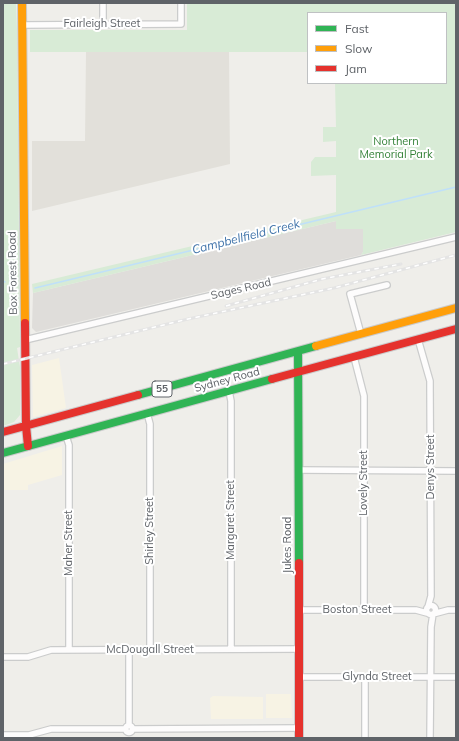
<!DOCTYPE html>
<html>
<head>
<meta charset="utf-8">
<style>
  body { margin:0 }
  #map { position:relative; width:459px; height:741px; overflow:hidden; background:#efeeea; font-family:Mulish,sans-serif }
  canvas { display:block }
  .frame { position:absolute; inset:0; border:4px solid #5f6368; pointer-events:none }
  .legend { position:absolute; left:307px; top:12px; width:140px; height:72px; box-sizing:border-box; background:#fff; border:1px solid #bfc1c3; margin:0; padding:5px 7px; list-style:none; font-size:12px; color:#5f6368 }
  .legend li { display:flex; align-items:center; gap:8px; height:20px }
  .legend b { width:20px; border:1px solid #bfc1c3 }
</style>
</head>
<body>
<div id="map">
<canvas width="459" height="741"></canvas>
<div class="frame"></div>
<ul class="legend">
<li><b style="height:5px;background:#30b455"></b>Fast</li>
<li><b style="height:5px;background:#ff9f0a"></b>Slow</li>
<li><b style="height:5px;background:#e5322d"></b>Jam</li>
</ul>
</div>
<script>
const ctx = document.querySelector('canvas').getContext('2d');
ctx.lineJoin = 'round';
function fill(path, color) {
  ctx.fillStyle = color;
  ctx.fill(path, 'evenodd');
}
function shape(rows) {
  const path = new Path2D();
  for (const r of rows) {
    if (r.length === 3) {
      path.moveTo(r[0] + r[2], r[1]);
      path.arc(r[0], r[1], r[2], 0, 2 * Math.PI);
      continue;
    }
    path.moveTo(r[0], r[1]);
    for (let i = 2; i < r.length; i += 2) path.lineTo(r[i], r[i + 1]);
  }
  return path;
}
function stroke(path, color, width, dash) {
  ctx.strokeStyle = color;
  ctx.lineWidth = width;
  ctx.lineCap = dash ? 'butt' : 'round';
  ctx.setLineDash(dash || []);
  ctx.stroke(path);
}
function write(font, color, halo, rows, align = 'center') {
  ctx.font = font + ' Mulish,sans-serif';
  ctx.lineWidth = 4;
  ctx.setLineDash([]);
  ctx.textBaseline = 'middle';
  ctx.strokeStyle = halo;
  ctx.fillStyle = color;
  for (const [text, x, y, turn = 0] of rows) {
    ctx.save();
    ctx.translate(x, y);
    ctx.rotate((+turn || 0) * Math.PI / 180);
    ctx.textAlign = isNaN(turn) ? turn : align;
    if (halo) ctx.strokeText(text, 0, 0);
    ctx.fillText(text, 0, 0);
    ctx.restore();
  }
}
const commercial = shape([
  [59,358,66,408,33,417,32,365],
  [62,446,62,475,28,485,28,490,3,490,3,464],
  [266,694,291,694,292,718,266,718],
  [213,696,263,697,263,719,211,719,210,698]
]);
const industrial = shape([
  [336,221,337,229,363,229,363,252,361,255,36,332,32,328,33,293]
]);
const education = shape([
  [86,52,229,52,230,164,32,211,32,141,85,141]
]);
const green = shape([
  [3,3,16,3,17,30,20,347,17,348,20,367,20,415,14,422,3,426],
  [187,3,456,3,456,232,361,255,363,252,363,229,336,229,336,221,33,293,32,284,336,212,336,175,311,176,311,162,315,157,336,157,336,141,323,142,323,127,336,127,335,83,446,83,446,13,308,13,308,52,30,52,30,30,187,30]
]);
const stream = shape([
  [3,281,5,282],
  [35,288,456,187]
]);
const street = shape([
  [103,24,103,3],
  [22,25,181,24,181,3],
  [361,334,350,294,387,285],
  [418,339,430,381,430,387,431,596,428,607],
  [25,340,456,237],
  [354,357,364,396,364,610],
  [229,391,231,401,231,649],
  [147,413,150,424,150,650],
  [66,436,69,445,69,650],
  [299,470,456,471],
  [431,610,4.5],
  [299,610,416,610,427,613],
  [433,614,448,610,456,610],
  [129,650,129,725],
  [3,657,28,657,51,650,299,649],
  [299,677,456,677],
  [129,729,3.5],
  [133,729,299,728],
  [3,735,29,735,51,729,126,729],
  [365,738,365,677],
  [430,738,431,627,433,614]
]);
const fast = shape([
  [298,352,299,563],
  [138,395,316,346],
  [3,453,272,379]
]);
const slow = shape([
  [22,3,25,323],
  [316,346,456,308]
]);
const jam = shape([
  [25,323,26,426,28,446],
  [272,379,456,329],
  [3,432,138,395],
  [299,563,299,738]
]);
const rail = shape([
  [226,306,322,279,401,264],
  [3,364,188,319,334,288,456,255]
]);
const shields = [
  [162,389,20]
];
const shieldNames = [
  ["55",162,389]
];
const streetNames = [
  ["Fairleigh Street",102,24],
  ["Box Forest Road",13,273,-91],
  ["Sages Road",241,289,-13],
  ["Sydney Road",227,380,-15],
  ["Denys Street",431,467,-90],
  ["Lovely Street",364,483,-90],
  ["Margaret Street",231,520,-90],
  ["Shirley Street",150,531,-90],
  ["Maher Street",69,543,-90],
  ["Jukes Road",288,545,-90],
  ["Boston Street",357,610],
  ["McDougall Street",150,650],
  ["Glynda Street",377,677]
];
const parkNames = [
  ["Northern",396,142],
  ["Memorial Park",396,155]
];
const waterNames = [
  ["Campbellfield Creek",246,237,-14]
];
fill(commercial, '#f7f3e4');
fill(industrial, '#dfddda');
fill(education, '#e2e0da');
fill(green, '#d8ebd6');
stroke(stream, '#bfe0f9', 1.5);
stroke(street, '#cbcccc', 8);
stroke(fast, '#cacacb', 10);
stroke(slow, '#cacacb', 10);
stroke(jam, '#cacacb', 10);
stroke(street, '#fdfcfc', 5.5);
stroke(fast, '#30b455', 8);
stroke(slow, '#ff9f0a', 8);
stroke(jam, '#e5322d', 8);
stroke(rail, '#e4e4e4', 3);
stroke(rail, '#fff', 1.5, [4.5]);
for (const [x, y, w] of shields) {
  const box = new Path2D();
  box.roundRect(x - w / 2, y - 8, w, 16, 3);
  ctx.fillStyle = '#fff';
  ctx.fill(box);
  stroke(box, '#5f6368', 1);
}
write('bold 10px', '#5f6368', null, shieldNames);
write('11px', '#5f6368', '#fff', streetNames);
write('11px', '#348238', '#fff', parkNames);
write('italic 12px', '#4174aa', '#fff', waterNames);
</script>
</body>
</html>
